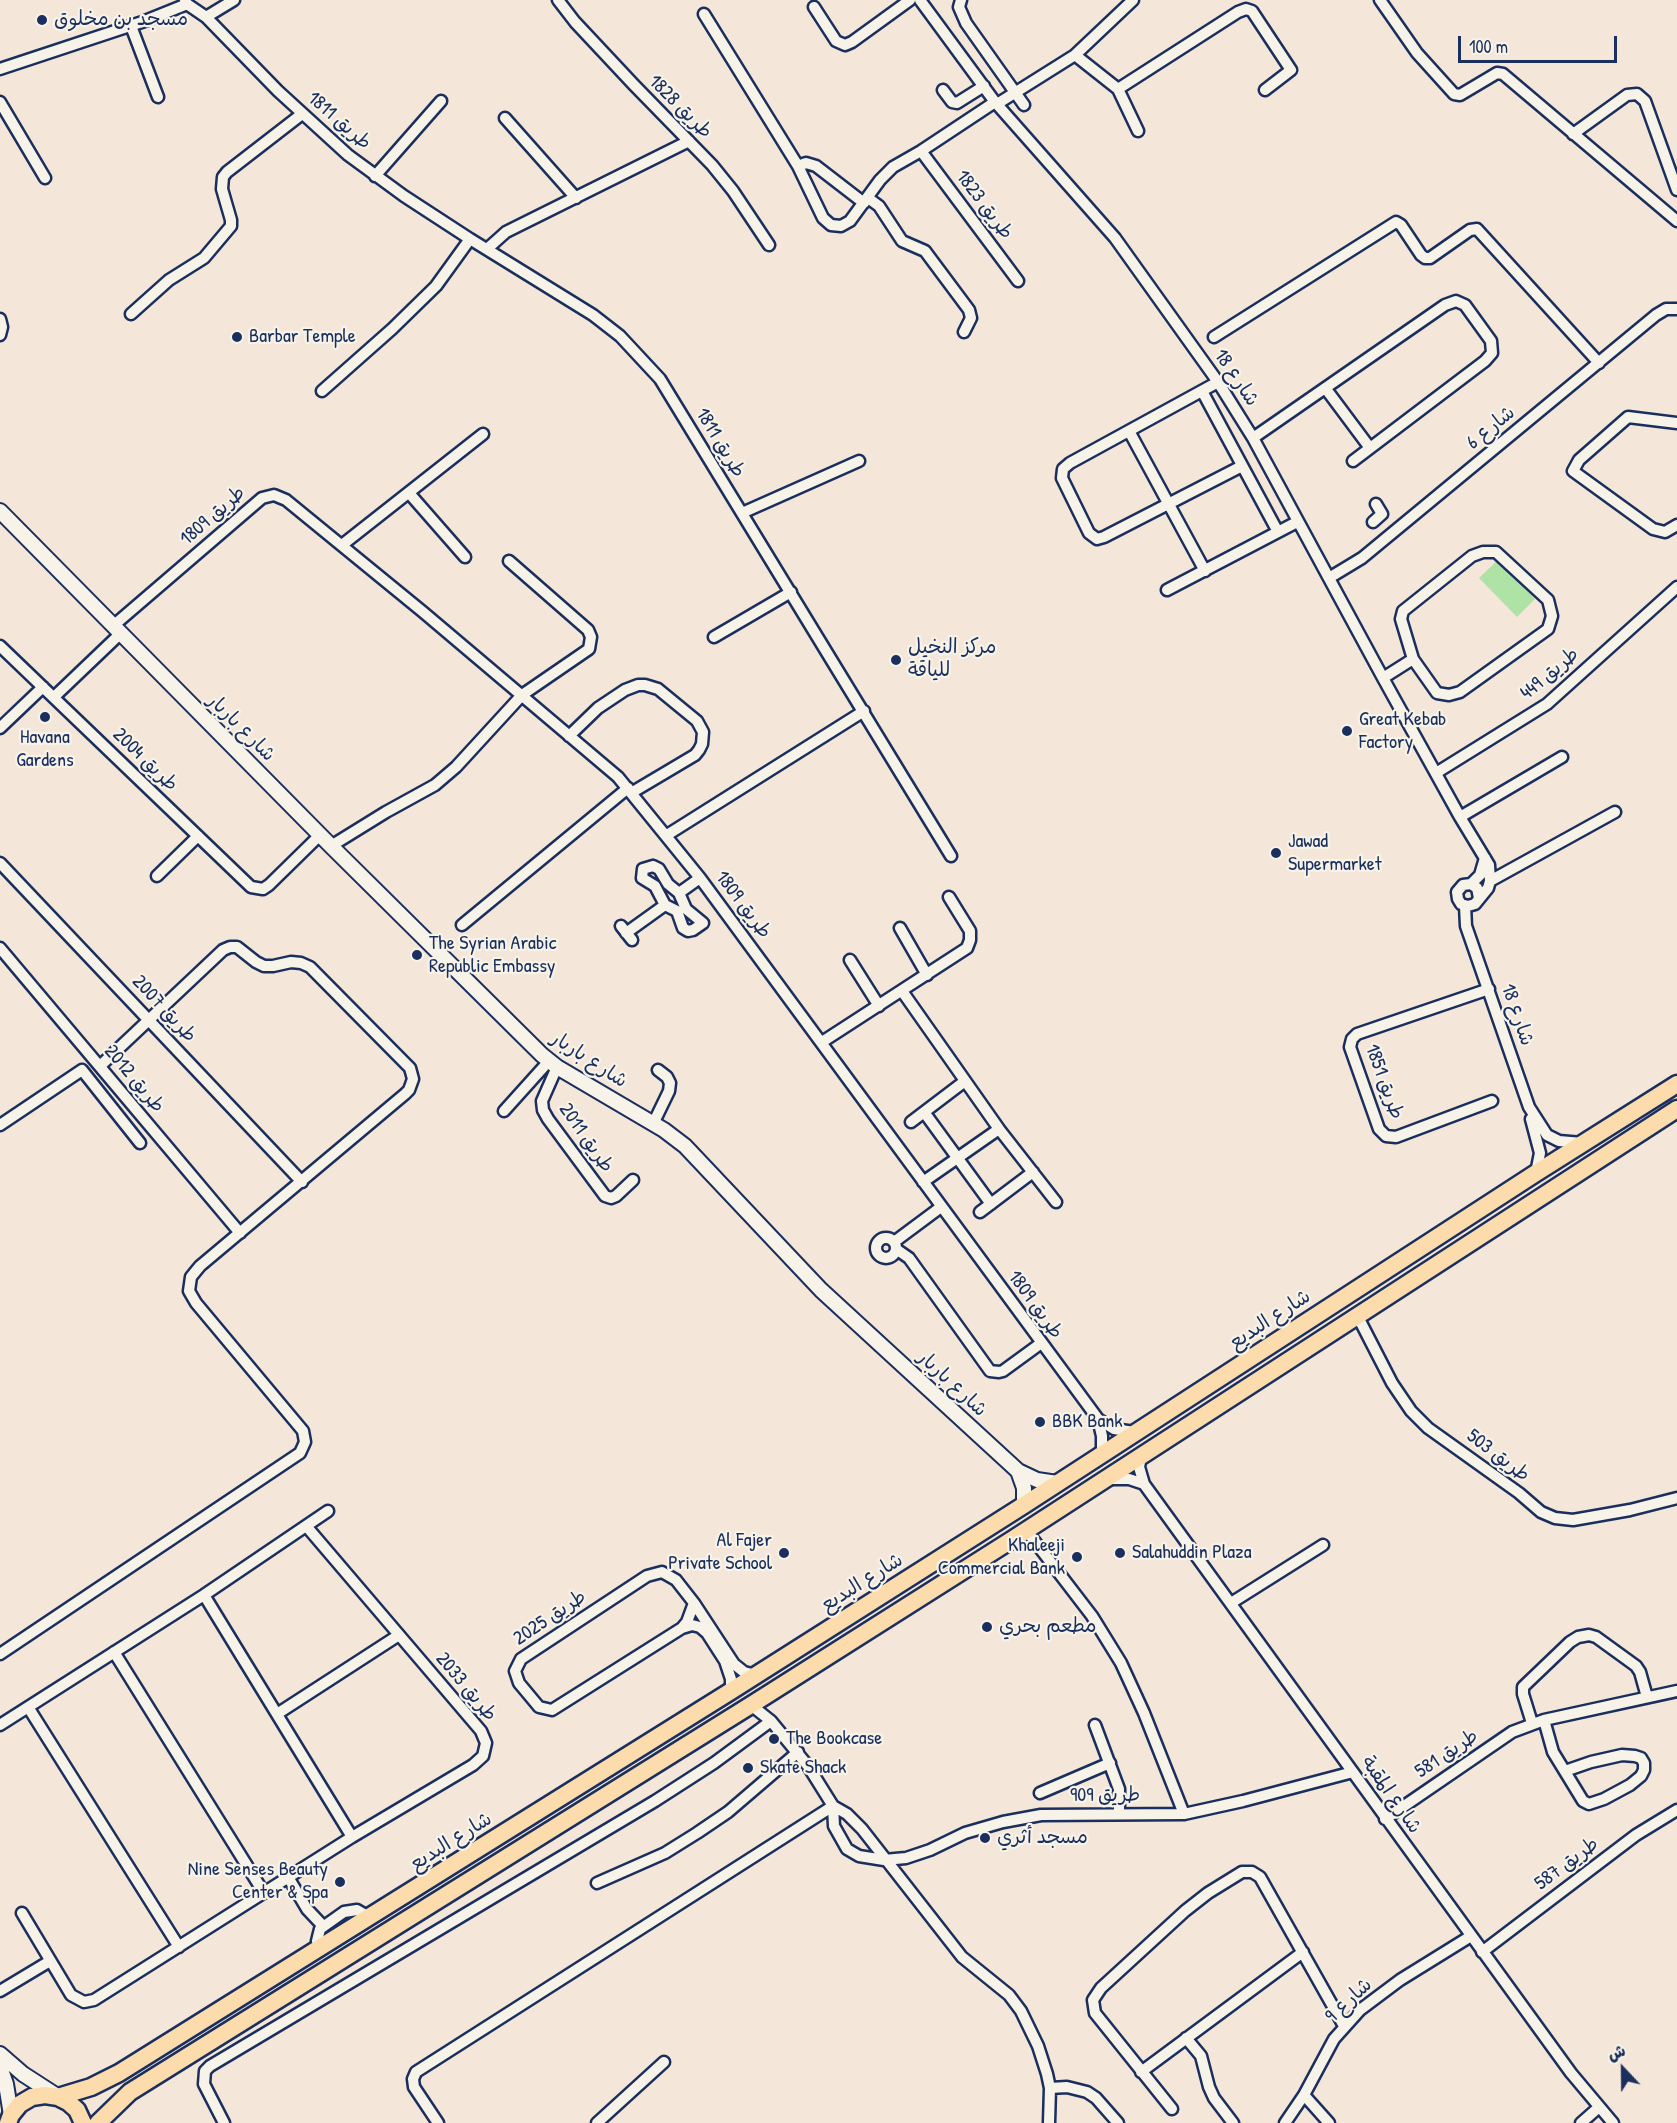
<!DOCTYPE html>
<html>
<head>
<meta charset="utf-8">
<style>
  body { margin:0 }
  #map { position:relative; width:1677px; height:2123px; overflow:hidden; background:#f4e6d8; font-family:"Patrick Hand","Playpen Sans Arabic",sans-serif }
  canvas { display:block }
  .north { position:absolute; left:1593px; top:2039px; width:60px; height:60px; -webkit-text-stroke:4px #f7f3e8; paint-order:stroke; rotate:338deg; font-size:16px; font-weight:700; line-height:24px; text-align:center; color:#1b2f5e }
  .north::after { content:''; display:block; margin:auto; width:21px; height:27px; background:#1b2f5e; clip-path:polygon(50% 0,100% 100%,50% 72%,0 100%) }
  .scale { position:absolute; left:1458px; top:36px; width:159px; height:27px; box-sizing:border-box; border:3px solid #1b2f5e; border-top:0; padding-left:8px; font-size:18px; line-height:21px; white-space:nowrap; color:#1b2f5e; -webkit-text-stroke:4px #f7f3e8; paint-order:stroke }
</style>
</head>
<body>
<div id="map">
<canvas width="1677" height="2123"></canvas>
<div class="north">ش</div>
<div class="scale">100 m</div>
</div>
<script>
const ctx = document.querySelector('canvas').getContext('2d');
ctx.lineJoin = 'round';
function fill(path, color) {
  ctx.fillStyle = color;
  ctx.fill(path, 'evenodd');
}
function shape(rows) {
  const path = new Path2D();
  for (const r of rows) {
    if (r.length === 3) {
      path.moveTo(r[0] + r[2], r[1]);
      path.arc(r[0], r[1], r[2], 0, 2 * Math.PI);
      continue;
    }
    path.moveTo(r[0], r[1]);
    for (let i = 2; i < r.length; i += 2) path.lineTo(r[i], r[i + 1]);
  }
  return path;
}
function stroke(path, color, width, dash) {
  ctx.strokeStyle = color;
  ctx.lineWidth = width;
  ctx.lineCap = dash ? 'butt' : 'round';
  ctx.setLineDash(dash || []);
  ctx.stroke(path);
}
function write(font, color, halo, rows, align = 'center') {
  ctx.font = font + ' "Patrick Hand","Playpen Sans Arabic",sans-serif';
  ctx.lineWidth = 4.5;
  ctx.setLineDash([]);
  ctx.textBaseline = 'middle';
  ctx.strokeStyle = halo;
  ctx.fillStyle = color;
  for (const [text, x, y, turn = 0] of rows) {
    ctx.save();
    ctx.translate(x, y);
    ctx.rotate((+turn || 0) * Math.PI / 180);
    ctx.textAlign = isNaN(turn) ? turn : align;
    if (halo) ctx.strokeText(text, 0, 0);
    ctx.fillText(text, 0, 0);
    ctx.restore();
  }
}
const green = shape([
  [1499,559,1535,599,1517,617,1479,578]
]);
const minor = shape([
  [185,0,187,4,206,17,278,91,348,155,404,196,470,239,593,315,620,336,660,379,951,856],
  [558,0,575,22,634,85,712,165,733,191,769,245],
  [920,0,995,102,1115,238,1218,382,1253,438,1383,678,1460,817,1489,865,1490,881,1488,888,1475,904,1468,906,1461,904,1458,899,1457,892,1463,885,1471,884,1477,888,1479,898],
  [961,0,959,7,966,23,1024,105],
  [1380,0,1417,53,1454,94,1460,95,1497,73,1503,74,1677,221],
  [814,7,836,41,845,45,852,42,910,0],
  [704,14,798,166,823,218,831,225,841,226,850,221,880,180,893,167,921,151,995,102],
  [206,17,234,0],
  [131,26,158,97],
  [1075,55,1118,89,1138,131],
  [0,69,145,21,187,4],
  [1118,89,1238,12,1246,9,1252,11,1291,70,1265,90],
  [943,90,952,102,957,103,984,86],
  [0,102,45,178],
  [997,104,1075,55,1133,0],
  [505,118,576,198],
  [1573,134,1627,95,1637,94,1645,101,1677,190],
  [921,151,1018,281],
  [798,166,806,163,816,166,864,203],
  [375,176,441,101],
  [868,198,879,206,902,241,925,251,969,310,971,318,964,332],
  [487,249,506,232,689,141],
  [131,314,169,280,204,258,231,226,231,220,222,189,223,177,227,172,302,114],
  [0,319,2,327,0,335],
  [1214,337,1396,222,1401,225,1421,255,1425,258,1430,258,1470,230,1477,229,1599,363],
  [1218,382,1070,463,1063,469,1062,478,1089,533,1097,539,1104,537,1242,466],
  [1326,389,1370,448],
  [322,391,392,329,436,286,470,239],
  [1202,391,1278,532],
  [1677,423,1628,417,1579,460,1573,471,1653,529,1665,532,1677,525],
  [1129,431,1205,571],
  [1253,438,1445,305,1456,301,1465,305,1491,341,1492,353,1485,361,1353,461],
  [409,493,465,557],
  [742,513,859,461],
  [1373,522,1382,514,1376,504],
  [342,545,483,434],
  [1483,552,1496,552,1548,600,1552,616,1548,629,1460,692,1449,695,1437,693,1413,659,1401,619,1403,611,1472,556,1483,552],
  [1329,578,1362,558,1656,315,1666,309,1677,309],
  [1167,590,1297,522],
  [113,626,262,498,274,495,286,500,423,612,618,777,700,878,1098,1419,1114,1429,1134,1432],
  [714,637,791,592],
  [0,646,251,887,263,889,269,885,320,835],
  [1383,678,1413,659],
  [54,697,120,634],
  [0,728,43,687],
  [569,736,598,708,625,690,638,685,645,685,658,689,697,721,703,732,702,744,699,750,695,755,631,793],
  [1436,773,1547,704,1677,587],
  [1460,817,1562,757],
  [667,835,864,711],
  [331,846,386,812,435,785,456,767,522,695,589,649,591,637,588,630,509,561],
  [0,863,302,1182],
  [653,866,659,869,668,884,679,893,686,909,703,923,693,930,688,931,683,928,677,911,665,905,655,886,642,878,643,869,653,866],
  [157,876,198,836],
  [1490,881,1615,812],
  [1471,884,1480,875,1485,858],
  [679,893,700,878],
  [1465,906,1466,926,1529,1107,1547,1135,1559,1141,1582,1143],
  [462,925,628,788],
  [621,926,632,940],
  [900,928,927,975],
  [626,933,665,905],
  [0,948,240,1233],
  [850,960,879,1006],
  [1489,989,1357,1034,1352,1039,1350,1047,1379,1129,1386,1136,1396,1137,1492,1101],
  [902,991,999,1129,1056,1202],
  [822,1042,967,948,970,940,970,931,949,897],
  [557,1067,542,1101,543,1110,548,1119,605,1196,611,1198,616,1196,633,1180],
  [504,1111,549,1061],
  [924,1112,991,1204],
  [1531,1119,1540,1153,1536,1173],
  [911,1122,965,1081],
  [653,1124,669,1091,670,1083,667,1077,658,1070],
  [0,1125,82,1070,140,1143],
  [923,1182,999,1129],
  [980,1212,1033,1172],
  [886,1248,10],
  [894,1242,941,1207],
  [896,1249,909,1258,990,1371,999,1372,1003,1371,1040,1344],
  [1357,1315,1392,1383,1411,1411,1428,1428,1519,1493,1541,1512,1555,1518,1573,1520,1630,1510,1677,1498],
  [1098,1419,1102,1436,1102,1454],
  [1141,1456,1139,1467,1144,1484,1571,2073,1613,2123],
  [1109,1479,1129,1479,1144,1484],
  [1026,1530,1092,1616,1121,1663,1144,1713,1184,1814],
  [204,1595,352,1837],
  [1231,1603,1323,1545],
  [682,1628,687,1622,694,1603],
  [114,1652,264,1893],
  [0,1654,300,1453,305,1442,303,1431,196,1303,189,1291,191,1277,200,1266,405,1094,409,1090,413,1079,410,1068,406,1064,310,967,301,963,291,962,273,966,264,966,256,962,237,947,230,947,223,950,100,1066],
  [731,1691,731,1679,725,1661,707,1633,700,1627,692,1625,682,1628,552,1710,539,1707,519,1683,515,1671,521,1659,647,1576,662,1572,676,1580,694,1603,734,1664,744,1672,756,1675],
  [751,1705,771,1721,808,1766,833,1806,834,1826,847,1849,859,1856,884,1860,906,1858,930,1850,965,1833,1003,1822,1041,1815,1184,1814,1243,1801,1353,1772],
  [28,1707,179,1947],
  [277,1714,399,1635],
  [1544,1720,1553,1752,1583,1801,1589,1804,1604,1799,1630,1785,1641,1776,1644,1770,1644,1763,1641,1758,1635,1756,1622,1755,1591,1762,1565,1771],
  [1532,1723,1523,1694,1523,1687,1570,1642,1578,1637,1589,1635,1596,1637,1636,1666,1640,1672,1647,1697],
  [0,1725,204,1595,328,1511],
  [1095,1725,1119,1789,1119,1814],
  [1040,1793,1110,1763],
  [1385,1819,1512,1732,1544,1720,1677,1691],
  [288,1877,307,1909,323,1926],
  [597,1883,665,1853,697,1833,728,1812,798,1752],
  [22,1913,71,1995,84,2002,94,2000,352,1837,473,1765,483,1756,486,1743,481,1731,307,1527],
  [320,1948,317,1941,320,1929,344,1912,357,1910,369,1917],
  [1482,1952,1636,1835,1677,1810],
  [0,1991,50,1961],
  [1186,2038,1201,2056,1209,2087,1214,2098,1233,2123],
  [1141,2072,1303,1952],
  [1050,2088,1067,2087,1087,2092,1096,2098,1118,2123],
  [1304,2095,1329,2123],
  [1172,2109,1095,2013,1093,2000,1101,1988,1185,1911,1208,1893,1242,1872,1252,1872,1260,1877,1344,2026],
  [224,2123,204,2084,205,2071,210,2066,655,1801,714,1763,771,1721],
  [438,2123,414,2087,413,2079,416,2072,833,1806,847,1814,862,1829,962,1957,1009,1995,1021,2011,1038,2046,1047,2074,1050,2088,1049,2123],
  [597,2123,664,2062],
  [1285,2123,1304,2095,1334,2039,1360,2010,1400,1980,1471,1936],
  [1581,2123,1598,2108]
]);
const tertiary = shape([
  [0,511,331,846,542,1055,557,1067,664,1130,685,1146,821,1290,1018,1471,1037,1480,1057,1483],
  [1018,1471,1024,1488,1024,1505],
  [0,2054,23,2074,57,2096],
  [0,2067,6,2084,11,2115]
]);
const primary = shape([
  [58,2097,91,2087,119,2073,731,1691,1024,1505,1536,1173,1677,1084],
  [8,2123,11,2115,20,2104,32,2097,45,2095,58,2097,68,2102,77,2110,83,2123],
  [98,2123,130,2092,751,1705,1013,1539,1677,1109]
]);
const markers = [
  [42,20,6,"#1b2f5e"],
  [237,337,6,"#1b2f5e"],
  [896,660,6,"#1b2f5e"],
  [45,717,6,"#1b2f5e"],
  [1347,731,6,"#1b2f5e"],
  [1276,853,6,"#1b2f5e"],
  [417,955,6,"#1b2f5e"],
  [1040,1422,6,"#1b2f5e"],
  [784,1553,6,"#1b2f5e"],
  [1120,1553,6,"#1b2f5e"],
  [1077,1557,6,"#1b2f5e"],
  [987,1627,6,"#1b2f5e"],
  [774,1739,6,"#1b2f5e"],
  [748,1768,6,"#1b2f5e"],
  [985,1838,6,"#1b2f5e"],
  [340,1882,6,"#1b2f5e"]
];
const poiNames = [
  ["مسجد بن مخلوق",54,20],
  ["Barbar Temple",249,337],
  ["مركز النخيل",908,648],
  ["للياقة",908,671],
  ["Great Kebab",1359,720],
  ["Factory",1359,743],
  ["Havana",45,738,"center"],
  ["Gardens",45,761,"center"],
  ["Jawad",1288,842],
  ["Supermarket",1288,865],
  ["The Syrian Arabic",429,944],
  ["Republic Embassy",429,967],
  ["BBK Bank",1052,1422],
  ["Al Fajer",772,1541,"right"],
  ["Private School",772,1564,"right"],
  ["Khaleeji",1065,1546,"right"],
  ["Commercial Bank",1065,1569,"right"],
  ["Salahuddin Plaza",1132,1553],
  ["مطعم بحري",999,1627],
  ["The Bookcase",786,1739],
  ["Skate Shack",760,1768],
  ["مسجد أثري",997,1838],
  ["Nine Senses Beauty",328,1870,"right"],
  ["Center & Spa",328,1893,"right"]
];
const streetNames = [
  ["طريق 1828",680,107,45],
  ["طريق 1811",339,121,41],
  ["طريق 1823",984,205,53],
  ["شارع 18",1236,378,56],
  ["شارع 6",1491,428,-39],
  ["طريق 1811",720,443,59],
  ["طريق 1809",213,516,-41],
  ["طريق 449",1550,674,-40],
  ["شارع باربار",241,728,45],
  ["طريق 2004",145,760,44],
  ["طريق 1809",743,905,53],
  ["طريق 2007",164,1009,47],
  ["شارع 18",1517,1015,71],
  ["شارع باربار",589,1060,33],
  ["طريق 2012",134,1079,50],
  ["طريق 1851",1384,1082,70],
  ["طريق 2011",586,1138,55],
  ["طريق 1809",1035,1305,54],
  ["شارع البديع",1270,1320,-33],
  ["شارع باربار",952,1384,43],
  ["طريق 503",1498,1456,37],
  ["شارع البديع",862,1583,-32],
  ["طريق 2025",550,1618,-34],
  ["طريق 2033",466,1687,50],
  ["طريق 581",1447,1754,-34],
  ["شارع المقبة",1391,1795,55],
  ["طريق 909",1105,1796],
  ["شارع البديع",451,1842,-32],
  ["طريق 587",1567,1864,-37],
  ["شارع 9",1349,2001,-43]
];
fill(green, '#aee3a5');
stroke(minor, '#1b2f5e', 15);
stroke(tertiary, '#1b2f5e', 18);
stroke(primary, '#1b2f5e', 21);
stroke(minor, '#f7f3e8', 10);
stroke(tertiary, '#f7f3e8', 14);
stroke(primary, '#fcdcac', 16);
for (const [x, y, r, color] of markers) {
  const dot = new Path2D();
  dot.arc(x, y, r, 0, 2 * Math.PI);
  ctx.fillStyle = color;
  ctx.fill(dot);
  stroke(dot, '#f7f3e8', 2);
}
write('20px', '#1b2f5e', '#f7f3e8', poiNames, 'left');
write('20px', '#1b2f5e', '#f7f3e8', streetNames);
</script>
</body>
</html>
